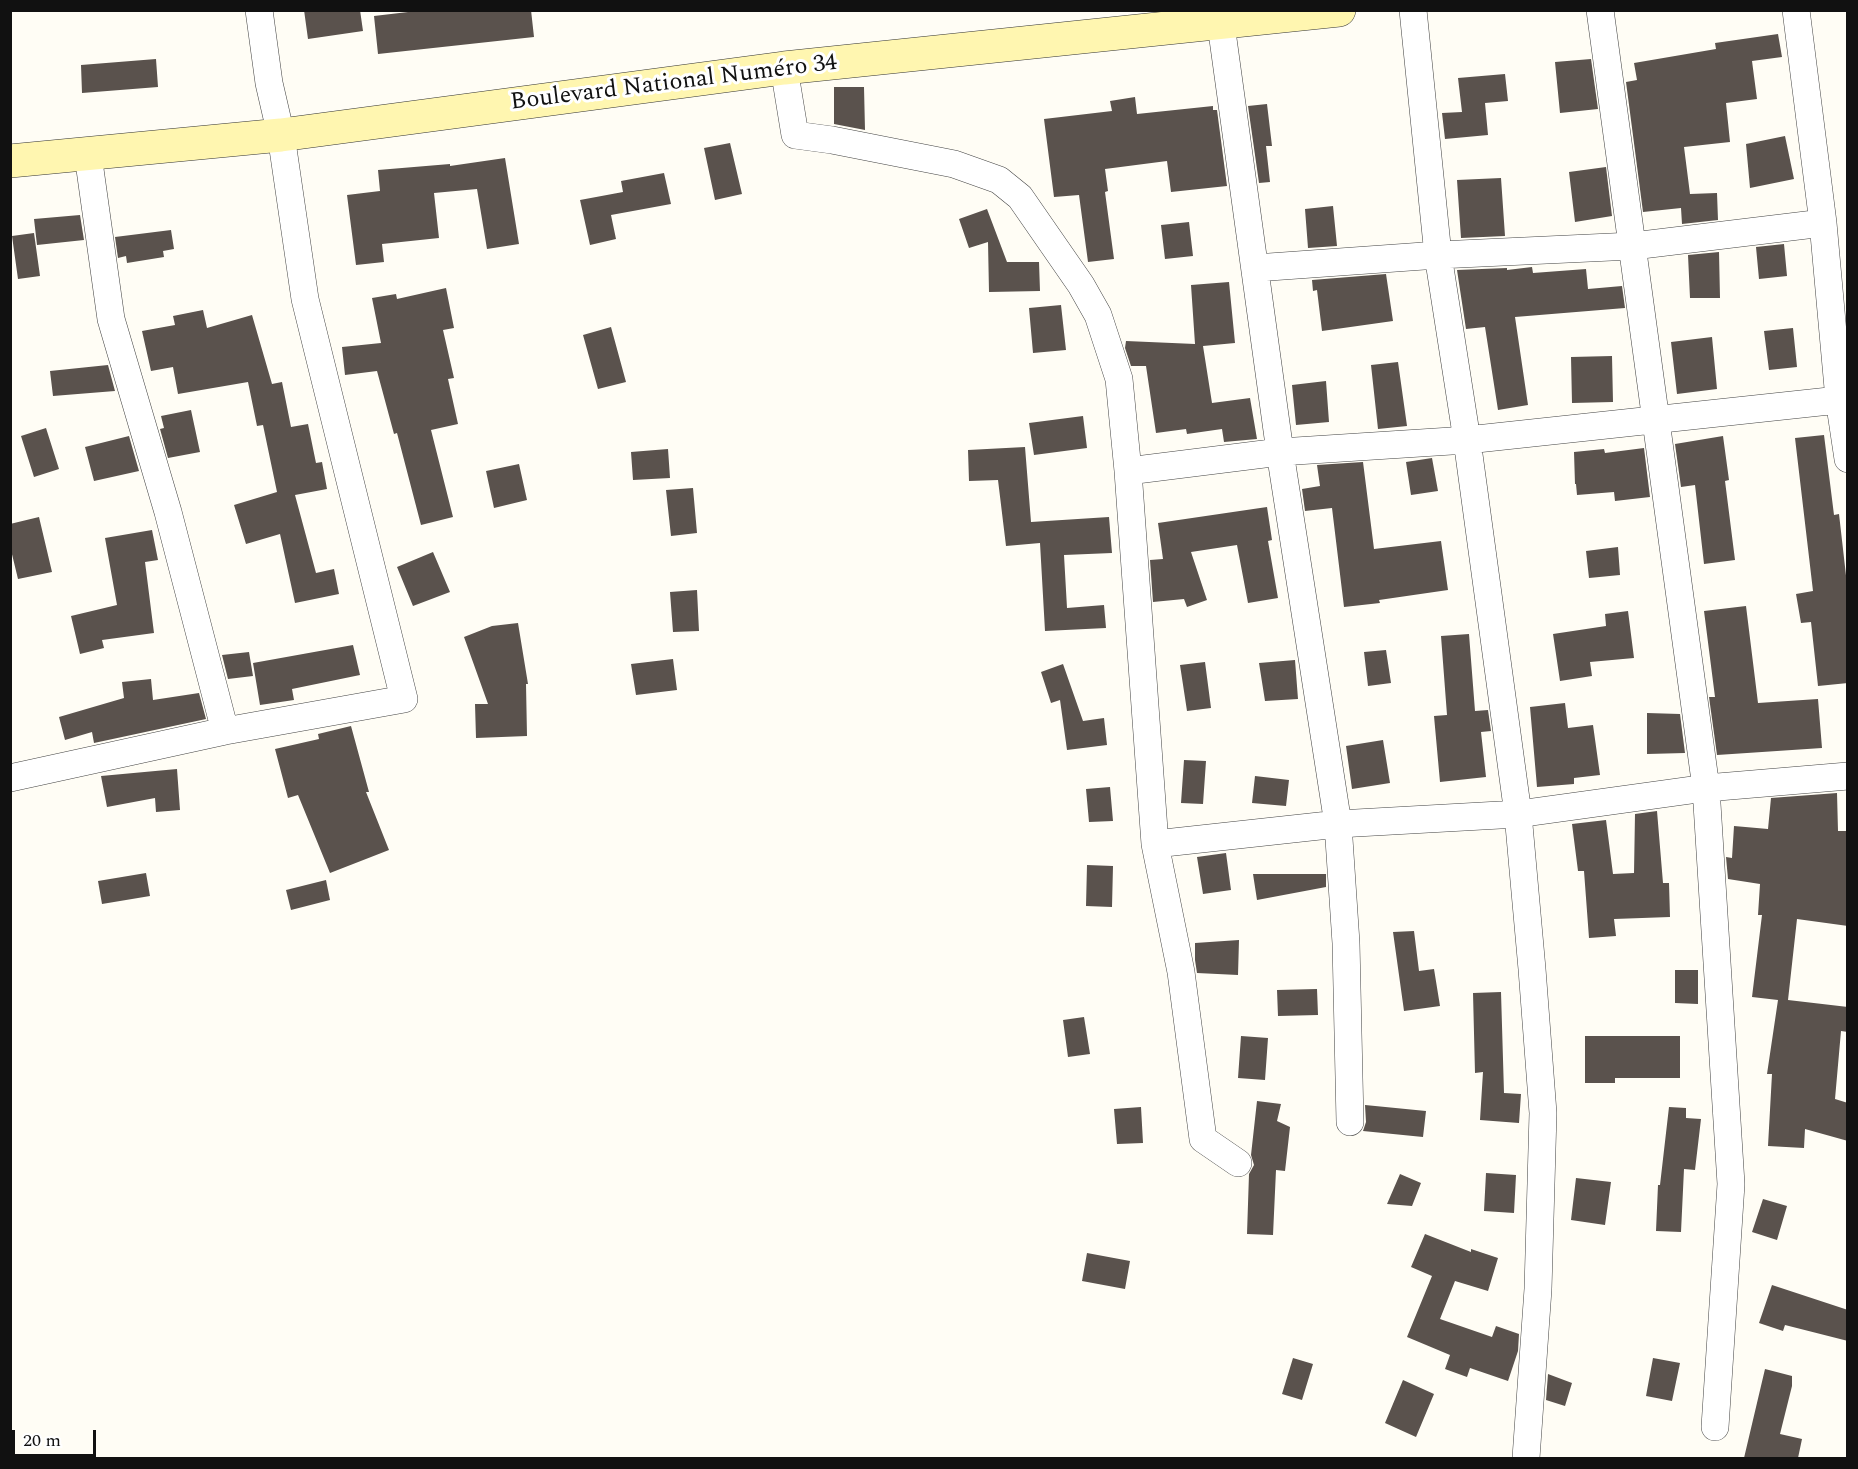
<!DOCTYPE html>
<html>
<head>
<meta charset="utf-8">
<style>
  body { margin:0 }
  #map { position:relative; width:1858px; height:1469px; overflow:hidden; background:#fffdf5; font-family:Spectral,serif }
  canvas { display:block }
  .frame { position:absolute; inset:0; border:12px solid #111; pointer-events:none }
  .scale { position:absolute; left:12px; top:1430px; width:84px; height:27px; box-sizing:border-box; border:3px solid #111; border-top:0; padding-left:8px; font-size:18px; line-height:21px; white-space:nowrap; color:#111; -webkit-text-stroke:4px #fff; paint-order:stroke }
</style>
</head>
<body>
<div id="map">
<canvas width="1858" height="1469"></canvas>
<div class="frame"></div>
<div class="scale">20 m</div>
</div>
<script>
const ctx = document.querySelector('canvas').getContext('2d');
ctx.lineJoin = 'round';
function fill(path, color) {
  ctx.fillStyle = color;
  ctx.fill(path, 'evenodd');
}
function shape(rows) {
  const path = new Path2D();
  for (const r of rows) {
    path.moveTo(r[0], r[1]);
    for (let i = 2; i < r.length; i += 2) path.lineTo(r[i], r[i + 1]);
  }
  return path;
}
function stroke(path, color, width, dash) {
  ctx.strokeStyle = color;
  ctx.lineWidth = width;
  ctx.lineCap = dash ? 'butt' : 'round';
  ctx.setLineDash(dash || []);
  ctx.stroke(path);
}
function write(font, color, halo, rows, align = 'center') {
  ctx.font = font + ' Spectral,serif';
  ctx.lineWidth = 6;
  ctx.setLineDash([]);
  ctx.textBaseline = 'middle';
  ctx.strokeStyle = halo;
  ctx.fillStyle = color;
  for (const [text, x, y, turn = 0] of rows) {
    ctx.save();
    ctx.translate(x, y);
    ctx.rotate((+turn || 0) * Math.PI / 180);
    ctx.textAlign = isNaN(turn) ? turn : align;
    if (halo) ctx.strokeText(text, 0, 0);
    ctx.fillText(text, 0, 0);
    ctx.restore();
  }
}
const building = shape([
  [304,10,360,10,363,31,308,39],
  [425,10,531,10,534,37,378,54,374,16],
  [1778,34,1782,57,1752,61,1757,99,1726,103,1730,142,1684,147,1690,194,1717,193,1718,220,1682,224,1681,208,1643,212,1626,82,1637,80,1634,63,1716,49,1715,43],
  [156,59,158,87,82,93,81,65],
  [1591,59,1598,109,1560,113,1555,62],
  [1505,74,1508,101,1485,103,1488,135,1445,139,1442,113,1462,112,1458,78],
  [834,87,864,87,865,130,834,124],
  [1135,97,1137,114,1213,106,1213,110,1217,110,1227,186,1171,192,1167,161,1105,169,1108,191,1105,192,1114,259,1088,262,1079,195,1054,197,1044,119,1112,111,1110,101],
  [1267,104,1272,146,1266,146,1270,182,1259,183,1248,106],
  [1785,136,1794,179,1750,188,1746,144],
  [730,143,742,194,715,200,704,148],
  [505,158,519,244,487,249,477,189,434,193,439,238,382,244,384,262,356,265,347,195,380,191,378,170,450,164,450,166],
  [1606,167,1612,216,1575,222,1569,172],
  [664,173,671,204,611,215,616,239,590,245,580,200,623,192,621,181],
  [1501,178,1505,236,1461,238,1457,180],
  [1333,206,1337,246,1308,248,1305,209],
  [987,209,1007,262,1039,262,1040,291,989,292,988,242,969,248,959,219],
  [80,215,84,240,37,245,34,219],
  [1189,222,1193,256,1165,259,1161,225],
  [171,230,174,249,163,251,164,257,127,263,126,256,118,258,115,237],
  [34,233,40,276,18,279,12,236],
  [1784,244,1787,276,1759,279,1756,247],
  [1719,252,1720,298,1690,298,1688,255],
  [1532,267,1533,273,1586,269,1588,289,1622,286,1625,308,1515,317,1528,405,1498,410,1485,327,1466,329,1457,270,1507,268,1507,270],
  [1386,274,1393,321,1322,331,1317,290,1313,291,1312,280],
  [1229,282,1235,343,1203,346,1212,403,1250,398,1257,439,1224,442,1222,429,1187,434,1186,429,1156,433,1146,366,1131,366,1125,348,1126,341,1195,344,1191,285],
  [446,288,454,328,443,330,454,378,448,379,458,424,431,430,453,517,421,525,397,433,394,434,377,371,345,375,342,347,381,343,372,298,396,294,397,299],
  [1061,305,1066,350,1033,353,1029,308],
  [203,310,207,328,252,315,272,384,282,382,291,427,308,424,316,463,322,462,327,489,295,495,316,573,334,569,339,594,295,603,280,534,246,544,234,505,277,492,263,425,257,426,248,382,178,394,173,367,151,371,142,331,175,325,173,316],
  [611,327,626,382,598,389,583,335],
  [1793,328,1797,367,1769,370,1764,331],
  [1712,337,1717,389,1677,394,1671,342],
  [1612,356,1613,402,1572,403,1571,357],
  [1398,362,1407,426,1378,429,1371,365],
  [108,365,115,391,53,396,50,371],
  [1326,381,1329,422,1296,425,1292,385],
  [191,410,200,452,168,458,160,429,164,428,161,416],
  [1083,416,1087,448,1034,455,1029,423],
  [46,428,59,469,34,477,21,436],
  [1824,435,1834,515,1839,514,1848,593,1848,683,1818,686,1811,622,1801,623,1796,594,1813,591,1795,438],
  [129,436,139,471,94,481,85,447],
  [1723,436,1729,480,1725,481,1735,560,1704,564,1695,485,1681,487,1675,444],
  [1025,447,1031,522,1109,517,1112,553,1064,555,1067,608,1104,605,1106,628,1045,631,1040,543,1006,546,998,480,969,481,968,450],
  [1644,448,1650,497,1615,501,1614,492,1577,495,1576,484,1575,484,1574,452,1604,449,1605,453],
  [668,449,670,478,633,480,631,452],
  [1432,458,1438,491,1411,495,1406,462],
  [1363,462,1374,549,1441,541,1448,590,1379,600,1380,603,1344,607,1332,508,1305,511,1302,489,1320,486,1317,465],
  [519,464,527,500,494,508,486,471],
  [693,488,697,533,671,536,666,490],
  [1267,507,1272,540,1268,541,1278,598,1248,603,1237,545,1191,552,1207,600,1187,607,1184,599,1153,602,1150,560,1163,559,1158,523],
  [39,517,52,572,18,579,10,546,10,524],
  [152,530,158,560,145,562,154,633,102,640,104,648,80,654,71,616,117,605,105,538],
  [1618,547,1620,575,1589,578,1586,551],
  [433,552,450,592,413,606,397,567],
  [697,590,699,631,673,632,670,592],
  [1746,606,1758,703,1818,699,1822,748,1717,755,1709,697,1715,697,1704,611],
  [1628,611,1634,658,1590,662,1592,676,1560,681,1553,634,1606,626,1605,614],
  [518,623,528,684,526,684,527,736,476,738,475,704,488,704,464,637,492,626],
  [1469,634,1475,711,1488,710,1491,731,1481,732,1486,777,1440,782,1434,716,1447,715,1441,636],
  [353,645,360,675,292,689,294,700,260,705,253,663],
  [1386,650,1391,683,1368,686,1364,652],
  [249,652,253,676,228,679,222,655],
  [673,659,677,690,636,695,631,664],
  [1295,660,1298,699,1265,701,1259,663],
  [1205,662,1211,708,1187,711,1180,665],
  [1063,664,1083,721,1104,718,1107,745,1067,750,1060,700,1051,703,1041,672],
  [151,679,153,700,199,693,206,719,94,743,92,732,65,740,59,717,124,698,122,682],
  [1565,703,1568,728,1593,725,1600,775,1574,778,1574,784,1537,787,1530,707],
  [1647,713,1680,714,1685,753,1647,754],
  [351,726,369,792,366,792,389,850,330,873,298,795,288,798,275,749,319,739,318,734],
  [1383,740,1390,783,1352,789,1346,746],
  [1184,760,1206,761,1203,804,1181,803],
  [177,769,180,810,156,812,155,798,107,807,101,776],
  [1255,776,1289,780,1286,806,1252,803],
  [1110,787,1113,821,1089,822,1086,789],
  [1837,793,1838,831,1848,831,1848,926,1797,919,1788,1000,1848,1007,1848,1032,1841,1031,1835,1099,1848,1103,1848,1141,1805,1129,1804,1148,1768,1146,1772,1074,1767,1074,1778,1000,1752,997,1762,915,1758,915,1760,884,1728,879,1726,857,1732,858,1734,826,1768,829,1771,798],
  [1657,811,1663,883,1669,883,1670,917,1614,919,1616,936,1589,938,1584,871,1578,871,1572,824,1606,820,1613,874,1634,873,1635,814],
  [1226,853,1231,890,1203,894,1197,857],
  [1087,865,1113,866,1112,907,1086,906],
  [146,873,150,896,102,904,98,881],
  [1253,874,1326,874,1326,887,1257,900],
  [326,880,330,900,291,910,286,890],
  [1414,931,1419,971,1434,969,1440,1006,1404,1011,1393,932],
  [1239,940,1238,975,1197,973,1195,960,1195,943],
  [1675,970,1698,970,1698,1004,1675,1003],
  [1317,989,1318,1015,1278,1016,1277,990],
  [1501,992,1504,1093,1521,1094,1519,1123,1480,1120,1483,1072,1475,1073,1473,993],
  [1084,1017,1090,1054,1068,1057,1063,1020],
  [1241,1036,1268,1038,1265,1080,1238,1078],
  [1585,1036,1680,1036,1680,1078,1615,1078,1615,1083,1585,1083],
  [1257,1101,1281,1104,1277,1121,1290,1127,1285,1171,1276,1170,1273,1235,1247,1234,1249,1174,1254,1165,1251,1155],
  [1365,1105,1426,1111,1423,1137,1363,1131,1366,1122],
  [1141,1107,1143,1143,1117,1144,1114,1109],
  [1669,1107,1686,1108,1686,1118,1701,1119,1695,1170,1684,1169,1681,1232,1656,1231,1658,1185,1660,1185],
  [1486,1173,1516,1175,1514,1213,1484,1211],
  [1400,1174,1421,1183,1412,1206,1387,1204],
  [1576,1178,1611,1182,1605,1225,1571,1220],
  [1763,1199,1787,1206,1777,1240,1752,1232],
  [1425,1234,1471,1252,1471,1249,1498,1258,1488,1291,1455,1281,1440,1319,1492,1337,1496,1326,1519,1334,1518,1351,1508,1381,1470,1368,1467,1377,1445,1369,1450,1355,1407,1337,1432,1276,1411,1267],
  [1087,1253,1130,1261,1125,1289,1082,1281],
  [1772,1285,1848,1310,1848,1341,1785,1325,1783,1331,1759,1323],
  [1293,1358,1313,1364,1302,1400,1282,1394],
  [1653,1358,1680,1363,1672,1401,1646,1396],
  [1765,1369,1792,1376,1792,1386,1780,1434,1802,1439,1798,1458,1744,1458],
  [1548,1374,1572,1383,1565,1406,1546,1400],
  [1403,1380,1434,1394,1416,1437,1385,1423]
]);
const street = shape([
  [1219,10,1280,452,1338,824,1346,943,1350,1122],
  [1413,10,1438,255,1467,440,1518,814,1532,969,1543,1113,1538,1289,1526,1458],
  [1600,10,1706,788,1731,1184,1715,1427],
  [1796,10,1823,223,1839,399,1848,459],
  [784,68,795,135,832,140,954,164,999,180,1020,197,1081,285,1098,315,1119,379,1128,471,1155,844,1181,972,1203,1139,1238,1163],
  [88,155,111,319,168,512,225,731],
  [1255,268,1438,255,1633,246,1823,223],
  [1128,471,1280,452,1467,440,1848,399],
  [10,778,225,731,404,699,305,299,281,135,269,83,259,10],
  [1155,844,1338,824,1518,814,1706,788,1848,776]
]);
const secondary = shape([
  [10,161,281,135,784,68,1339,10]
]);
const streetNames = [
  ["Boulevard National Numéro 34",674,84,-7]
];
fill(building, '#5a524d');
stroke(street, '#444', 28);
stroke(secondary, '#333', 34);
stroke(street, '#fff', 27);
stroke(secondary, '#fff6b0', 33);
write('24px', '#111', '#fff', streetNames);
</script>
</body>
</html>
